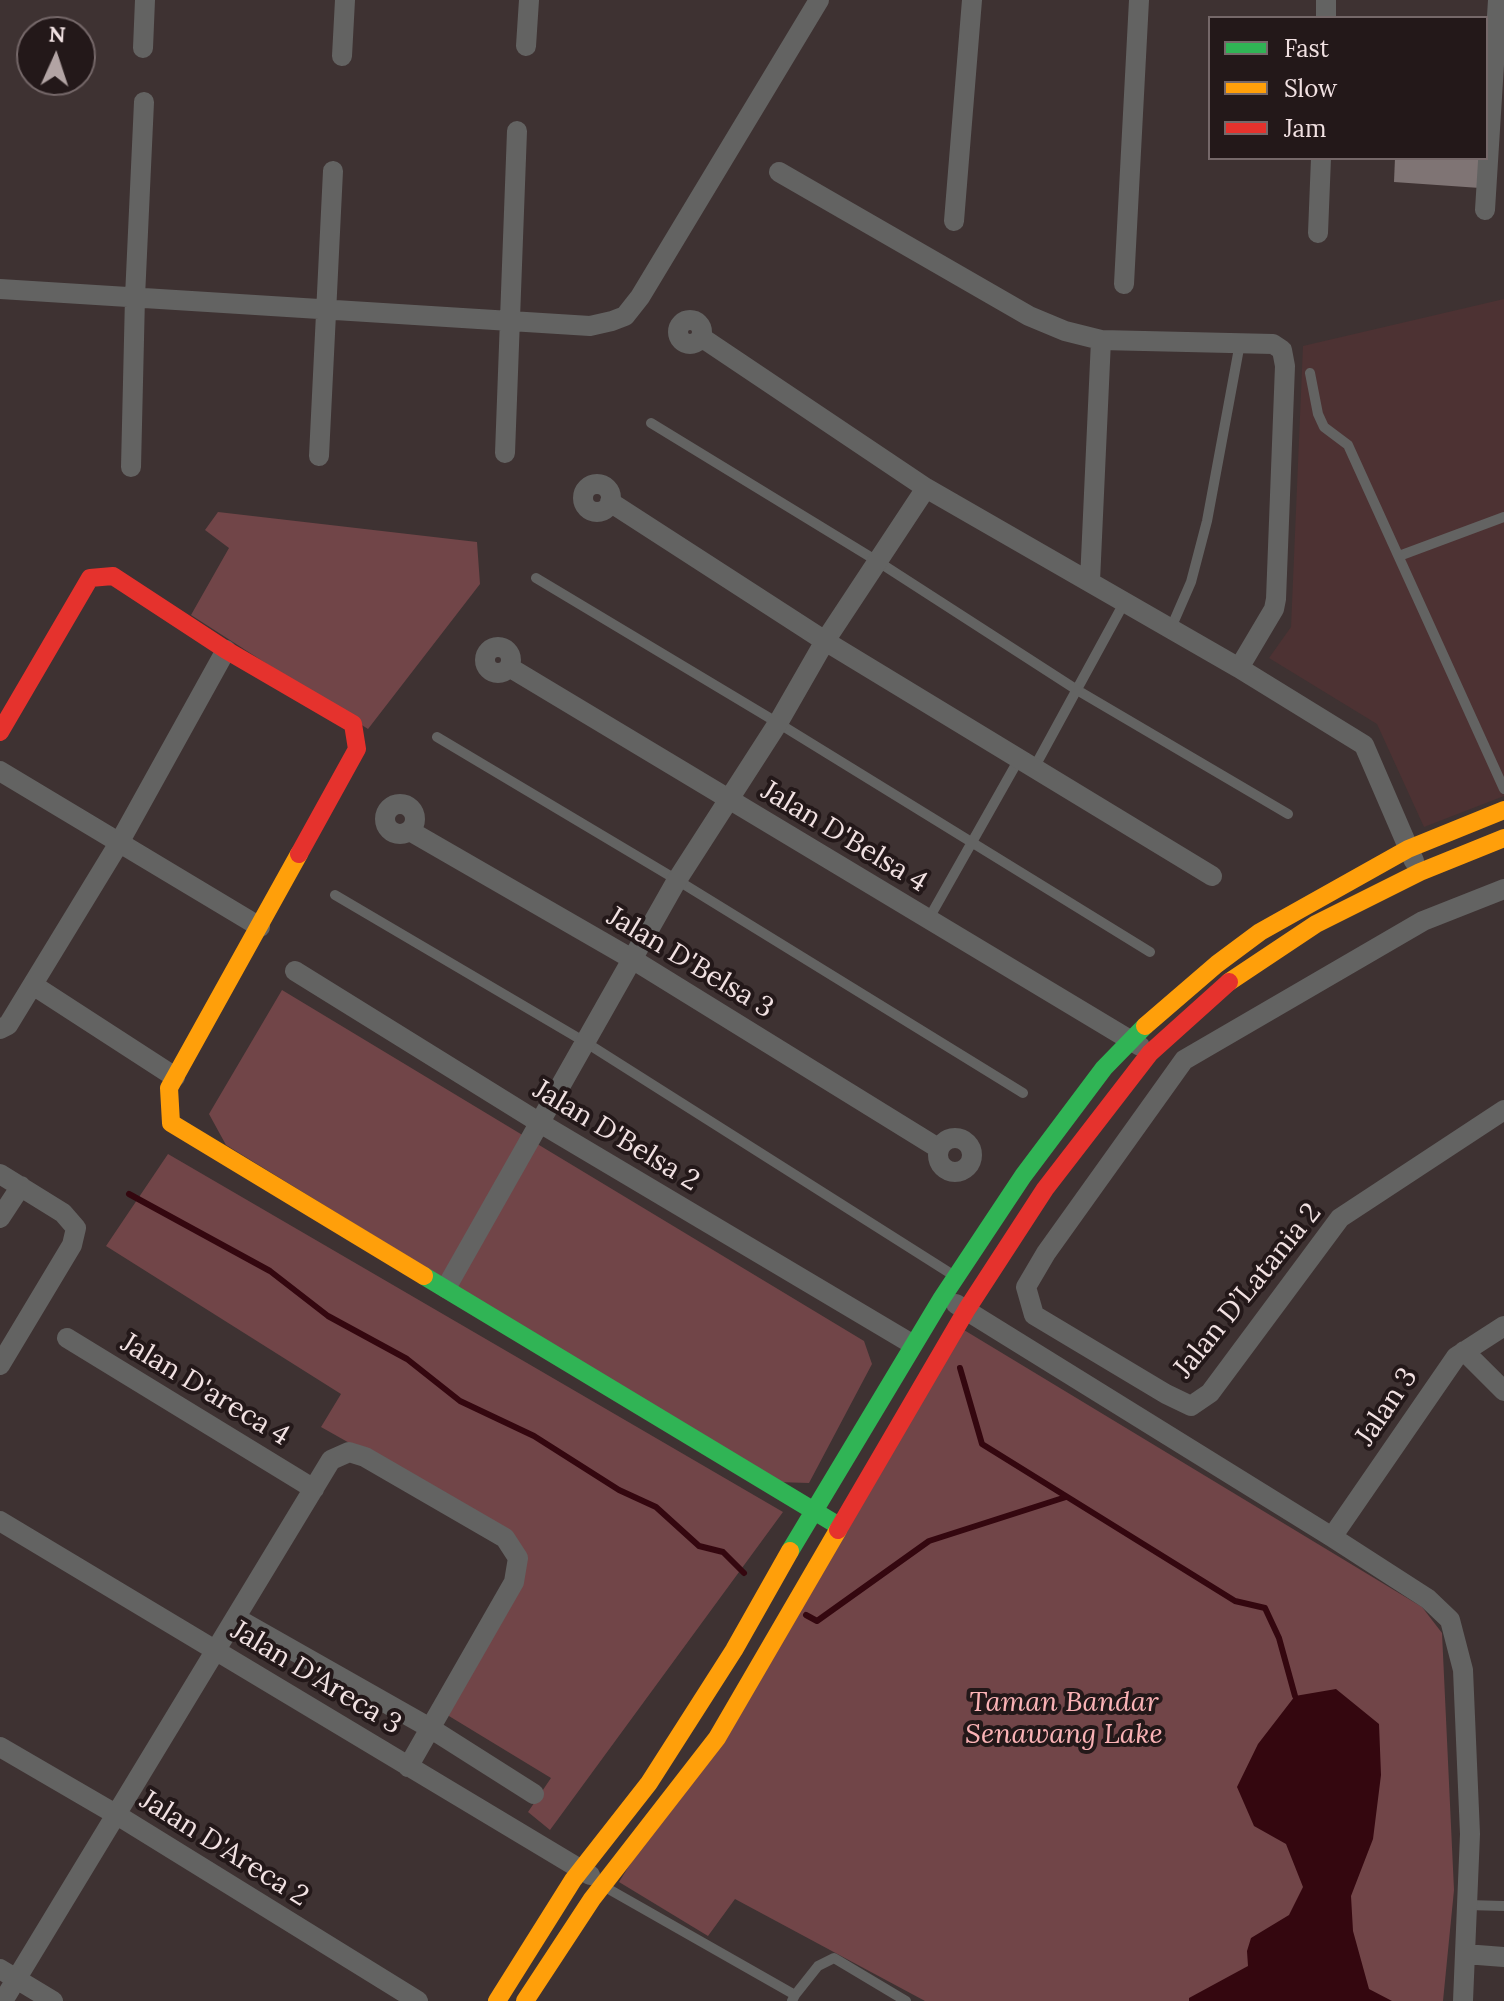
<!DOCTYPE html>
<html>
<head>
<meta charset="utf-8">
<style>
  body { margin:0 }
  #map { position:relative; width:1504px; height:2001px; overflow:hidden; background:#3e3232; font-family:Lora,serif }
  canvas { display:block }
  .legend { position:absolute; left:1208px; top:16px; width:280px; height:144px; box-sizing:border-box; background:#231819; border:2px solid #756869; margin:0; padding:10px 14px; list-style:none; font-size:24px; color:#f1e1e2 }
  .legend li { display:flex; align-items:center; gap:16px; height:40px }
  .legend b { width:40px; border:2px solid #756869 }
  .north { position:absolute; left:16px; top:16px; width:80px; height:80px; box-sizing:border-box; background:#231819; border:2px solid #756869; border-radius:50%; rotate:3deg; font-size:22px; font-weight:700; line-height:32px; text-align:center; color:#f1e1e2 }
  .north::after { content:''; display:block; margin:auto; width:28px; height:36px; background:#b2a4a4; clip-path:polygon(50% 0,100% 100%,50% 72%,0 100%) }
</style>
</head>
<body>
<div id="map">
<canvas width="1504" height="2001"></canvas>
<ul class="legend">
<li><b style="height:10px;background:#30b455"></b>Fast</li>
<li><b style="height:10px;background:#ff9f0a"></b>Slow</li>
<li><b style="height:10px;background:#e5322d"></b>Jam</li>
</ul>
<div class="north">N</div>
</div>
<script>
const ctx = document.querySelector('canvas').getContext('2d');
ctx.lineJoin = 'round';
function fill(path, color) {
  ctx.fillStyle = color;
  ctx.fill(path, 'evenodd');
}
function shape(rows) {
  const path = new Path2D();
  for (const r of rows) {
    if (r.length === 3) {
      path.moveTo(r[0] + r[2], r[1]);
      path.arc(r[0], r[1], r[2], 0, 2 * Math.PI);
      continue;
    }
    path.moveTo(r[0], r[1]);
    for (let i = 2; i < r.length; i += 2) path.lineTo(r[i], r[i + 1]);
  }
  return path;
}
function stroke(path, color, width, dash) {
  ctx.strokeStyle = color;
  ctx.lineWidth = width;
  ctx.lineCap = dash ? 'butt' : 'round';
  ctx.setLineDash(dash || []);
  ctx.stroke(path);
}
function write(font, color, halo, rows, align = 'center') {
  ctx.font = font + ' Lora,serif';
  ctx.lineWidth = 8;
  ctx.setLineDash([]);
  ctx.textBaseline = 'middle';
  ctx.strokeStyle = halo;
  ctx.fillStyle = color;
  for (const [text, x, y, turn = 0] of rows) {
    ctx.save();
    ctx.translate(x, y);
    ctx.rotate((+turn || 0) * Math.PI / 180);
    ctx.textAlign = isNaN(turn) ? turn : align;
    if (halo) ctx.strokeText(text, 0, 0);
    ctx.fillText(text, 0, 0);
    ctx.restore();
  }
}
const built = shape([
  [1504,299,1504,796,1424,827,1377,724,1269,658,1291,627,1303,346]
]);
const green = shape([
  [218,512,477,542,480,584,368,729,191,615,229,548,205,530],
  [282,990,864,1341,872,1364,809,1483,776,1482,226,1145,209,1114],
  [168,1154,783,1512,550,1830,528,1812,551,1778,444,1713,525,1572,495,1525,321,1427,341,1394,106,1246],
  [964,1330,1422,1607,1442,1633,1454,1890,1443,2001,925,2001,735,1899,708,1936,619,1882]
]);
const water = shape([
  [1336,1689,1379,1724,1381,1775,1373,1839,1351,1896,1353,1931,1369,1989,1392,2001,1189,2001,1189,1998,1248,1966,1247,1951,1251,1938,1289,1915,1303,1887,1286,1844,1254,1826,1237,1787,1258,1744,1295,1696]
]);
const stream = shape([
  [129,1194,270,1271,328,1316,407,1359,460,1401,534,1436,619,1490,656,1507,699,1546,723,1552,744,1573],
  [960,1368,982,1444,1235,1601,1265,1608,1279,1638,1295,1696],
  [806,1615,817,1621,929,1541,1066,1497]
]);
const building = shape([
  [1395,158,1481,158,1480,188,1394,182]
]);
const lane = shape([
  [1310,373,1318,414,1324,427,1348,445,1504,789],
  [651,423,877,561,1077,690,1288,814],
  [1399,556,1504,517],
  [536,578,778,723,1150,952],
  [1171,628,1191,582,1207,521,1240,343],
  [437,737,677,880,1023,1093],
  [1034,768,1124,603],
  [335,895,585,1042,953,1275],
  [928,920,1019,759],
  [605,1887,795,1995,792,2001],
  [1467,1905,1504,1906],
  [795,1995,818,1966,834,1958,906,2001]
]);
const street = shape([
  [1326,18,1326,0],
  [526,46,529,0],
  [143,48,145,0],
  [342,56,345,0],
  [779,172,1029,316,1065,331,1101,340,1090,581],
  [1485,210,1498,0],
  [954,221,972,0],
  [1318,233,1321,158],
  [1124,284,1139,0],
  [0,289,590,326,612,321,625,316,640,297,819,0],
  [690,332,12],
  [701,337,926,488,1239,668,1364,745,1414,861],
  [1101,340,1273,344,1282,350,1285,366,1276,599,1274,609,1239,668],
  [505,453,517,131],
  [319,456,333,171],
  [131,467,135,297,144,102],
  [597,498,14],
  [610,502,825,641,1212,876],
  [498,660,13],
  [509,667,1140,1046],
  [0,771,260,927],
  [400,819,15],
  [410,831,632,959,938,1148],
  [1504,889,1423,921,1184,1060,1046,1253,1026,1287,1034,1315,1166,1394,1191,1406,1210,1393,1340,1218,1504,1110],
  [295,971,540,1123,912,1344],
  [33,985,175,1077],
  [0,1029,8,1025,119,843,226,650],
  [955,1155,17],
  [0,1174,63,1213,76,1228,72,1245,0,1365],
  [0,1218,21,1186],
  [446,1288,677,880,778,723,825,641,926,488],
  [956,1304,1332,1537,1428,1599,1450,1620,1463,1670,1470,1834,1463,2001],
  [67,1338,314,1489],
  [1464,1351,1504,1391],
  [0,1521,590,1875],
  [1332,1537,1456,1357,1504,1326],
  [236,1618,430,1728,534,1794],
  [0,1747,117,1815,418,2001],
  [1465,1954,1504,1957],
  [0,1969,53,2001],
  [3,2001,331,1460,349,1452,365,1457,505,1538,518,1558,514,1582,408,1767]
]);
const fast = shape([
  [424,1276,839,1526],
  [790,1551,942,1298,1023,1176,1104,1068,1145,1026]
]);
const slow = shape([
  [299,854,169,1088,171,1123,424,1276],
  [1229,982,1316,924,1420,872,1504,838],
  [1145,1026,1217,964,1260,932,1408,849,1504,810],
  [497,2001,573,1880,649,1783,734,1650,790,1551],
  [525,2001,592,1899,717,1738,838,1530]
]);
const jam = shape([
  [0,732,90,578,113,576,226,650,353,724,357,749,299,854],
  [838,1530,967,1309,1045,1189,1150,1053,1229,982]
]);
const streetNames = [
  ["Jalan D'Belsa 4",844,837,31],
  ["Jalan D'Belsa 3",690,963,31],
  ["Jalan D'Belsa 2",616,1136,31],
  ["Jalan D’Latania 2",1248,1291,-51],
  ["Jalan D'areca 4",205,1390,31],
  ["Jalan 3",1387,1407,-56],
  ["Jalan D'Areca 3",316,1678,31],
  ["Jalan D'Areca 2",224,1849,32]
];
const parkNames = [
  ["Taman Bandar",1064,1703],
  ["Senawang Lake",1064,1735]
];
fill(built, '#4d3233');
fill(green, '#714548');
fill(water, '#34070f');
stroke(stream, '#34070f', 6);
fill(building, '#7f7474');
stroke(lane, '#636362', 10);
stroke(street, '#636362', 20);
stroke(fast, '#30b455', 18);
stroke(slow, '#ff9f0a', 18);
stroke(jam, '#e5322d', 18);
write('28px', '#f1e1e2', '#231819', streetNames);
write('italic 28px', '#fbb3b6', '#231819', parkNames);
</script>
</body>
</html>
